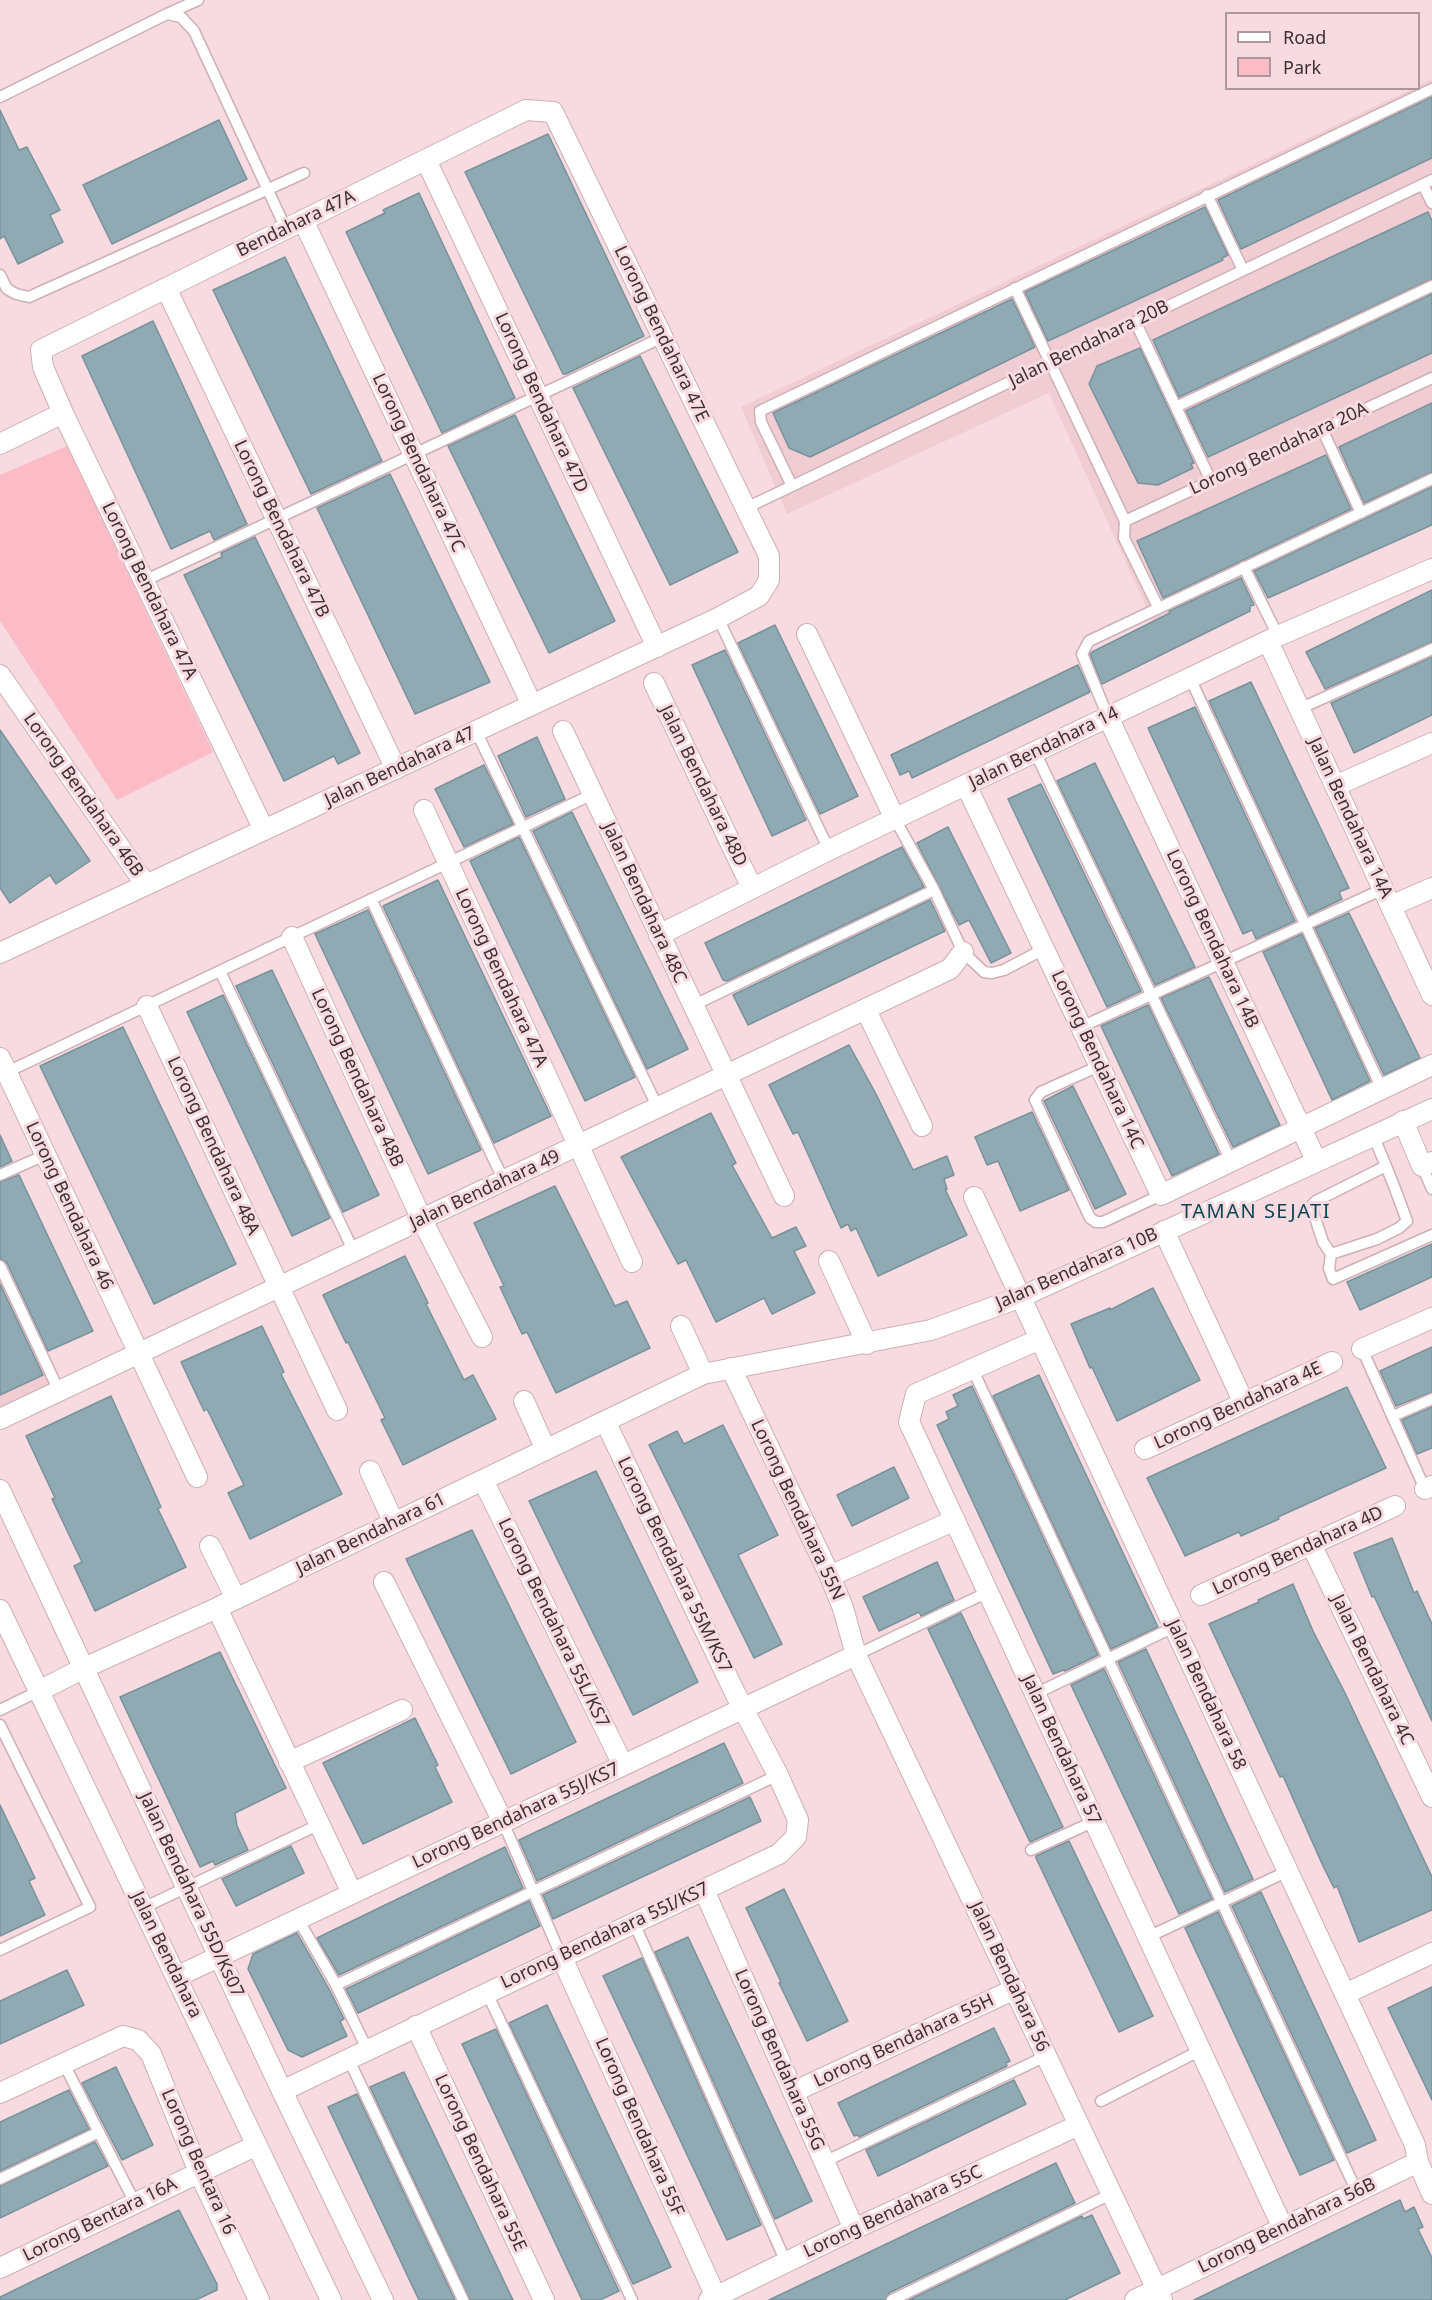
<!DOCTYPE html>
<html>
<head>
<meta charset="utf-8">
<style>
  body { margin:0 }
  #map { position:relative; width:1432px; height:2300px; overflow:hidden; background:#f8dbe0; font-family:"Noto Sans",sans-serif }
  canvas { display:block }
  .legend { position:absolute; left:1225px; top:12px; width:195px; height:78px; box-sizing:border-box; background:#f8dbe0; border:2px solid #ac979a; margin:0; padding:8px 10px; list-style:none; font-size:18px; color:#3b3032 }
  .legend li { display:flex; align-items:center; gap:12px; height:30px }
  .legend b { width:30px; border:2px solid #ac979a }
</style>
</head>
<body>
<div id="map">
<canvas width="1432" height="2300"></canvas>
<ul class="legend">
<li><b style="height:8px;background:#fff"></b>Road</li>
<li><b style="height:16px;background:#fbbcc8"></b>Park</li>
</ul>
</div>
<script>
const ctx = document.querySelector('canvas').getContext('2d');
ctx.lineJoin = 'round';
function fill(path, color) {
  ctx.fillStyle = color;
  ctx.fill(path, 'evenodd');
}
function shape(rows) {
  const path = new Path2D();
  for (const r of rows) {
    path.moveTo(r[0], r[1]);
    for (let i = 2; i < r.length; i += 2) path.lineTo(r[i], r[i + 1]);
  }
  return path;
}
function stroke(path, color, width, dash) {
  ctx.strokeStyle = color;
  ctx.lineWidth = width;
  ctx.lineCap = dash ? 'butt' : 'round';
  ctx.setLineDash(dash || []);
  ctx.stroke(path);
}
function write(font, color, halo, rows, align = 'center') {
  ctx.font = font + ' "Noto Sans",sans-serif';
  ctx.lineWidth = 6;
  ctx.setLineDash([]);
  ctx.textBaseline = 'middle';
  ctx.strokeStyle = halo;
  ctx.fillStyle = color;
  for (const [text, x, y, turn = 0] of rows) {
    ctx.save();
    ctx.translate(x, y);
    ctx.rotate((+turn || 0) * Math.PI / 180);
    ctx.textAlign = isNaN(turn) ? turn : align;
    if (halo) ctx.strokeText(text, 0, 0);
    ctx.fillText(text, 0, 0);
    ctx.restore();
  }
}
const built = shape([
  [1432,79,1432,506,1428,500,1153,622,1049,393,787,514,741,407,1412,89,1418,88,1419,85],
  [0,1274,53,1387,0,1412]
]);
const green = shape([
  [67,446,213,752,117,800,0,621,0,475]
]);
const building = shape([
  [1432,97,1432,158,1241,249,1218,200,1432,97],
  [0,110,19,150,27,147,60,210,50,215,63,242,18,264,4,236,0,239,0,110],
  [219,120,247,179,112,244,83,185,219,120],
  [548,134,644,336,566,374,563,374,465,172,548,134],
  [419,193,515,398,442,433,346,232,385,213,383,210,419,193],
  [1205,207,1228,255,1222,258,1223,260,1048,341,1025,292,1205,207],
  [1428,212,1432,221,1432,279,1179,397,1153,340,1428,212],
  [285,257,382,461,311,494,213,290,285,257],
  [1432,294,1432,353,1208,457,1186,411,1432,294],
  [1012,299,1035,347,810,457,789,448,773,413,1012,299],
  [153,321,247,524,214,540,210,531,171,549,82,356,153,321],
  [1140,348,1194,463,1191,464,1193,468,1158,485,1138,483,1089,384,1097,366,1140,348],
  [640,356,738,552,670,585,573,388,640,356],
  [1432,403,1432,472,1364,503,1339,447,1432,403],
  [515,415,615,621,549,653,448,446,515,415],
  [1326,455,1351,509,1163,598,1137,541,1326,455],
  [390,474,490,682,415,714,317,508,390,474],
  [1432,487,1432,525,1268,598,1254,571,1432,487],
  [255,537,360,753,338,764,334,756,284,781,184,575,222,557,221,553,255,537],
  [1241,578,1254,605,1250,606,1250,611,1102,684,1090,654,1092,652,1170,613,1169,611,1241,578],
  [1432,590,1432,642,1325,689,1306,652,1432,590],
  [775,625,858,796,820,814,738,643,775,625],
  [725,650,806,820,772,836,692,665,725,650],
  [1432,657,1432,715,1354,753,1331,703,1432,657],
  [1078,665,1090,692,912,778,909,771,900,775,891,755,1078,665],
  [1251,682,1349,888,1339,892,1342,899,1309,915,1209,701,1251,682],
  [1195,707,1295,921,1256,939,1252,930,1243,934,1148,728,1195,707],
  [0,730,90,861,56,884,50,875,10,903,0,888,0,730],
  [537,737,565,799,526,817,498,756,537,737],
  [1095,763,1195,967,1155,985,1057,781,1095,763],
  [484,765,513,824,464,847,435,789,484,765],
  [1041,784,1141,991,1107,1007,1008,799,1041,784],
  [572,812,688,1049,647,1069,533,831,572,812],
  [948,827,1011,953,991,963,969,920,959,925,917,843,948,827],
  [519,837,635,1077,585,1101,470,861,519,837],
  [902,847,924,887,727,981,723,980,705,943,902,847],
  [438,880,551,1116,494,1143,383,906,438,880],
  [930,900,945,931,748,1025,733,995,930,900],
  [368,910,481,1150,428,1174,315,934,368,910],
  [1349,913,1420,1058,1384,1075,1315,928,1349,913],
  [1302,934,1370,1081,1332,1100,1263,952,1302,934],
  [272,970,379,1195,343,1212,236,986,272,970],
  [1209,977,1280,1125,1233,1147,1161,998,1209,977],
  [223,995,330,1218,292,1236,187,1012,223,995],
  [1148,1005,1219,1154,1172,1176,1101,1026,1148,1005],
  [123,1027,236,1264,154,1304,40,1066,123,1027],
  [849,1045,876,1094,913,1170,947,1156,954,1175,944,1179,947,1189,945,1189,967,1235,878,1276,856,1228,851,1231,848,1224,841,1228,798,1132,793,1134,769,1085,849,1045],
  [1073,1086,1126,1194,1095,1209,1044,1101,1073,1086],
  [1032,1112,1069,1190,1020,1211,998,1161,987,1165,975,1137,1032,1112],
  [711,1113,736,1163,732,1165,772,1238,796,1227,806,1246,794,1251,815,1293,772,1314,764,1298,716,1322,686,1260,678,1264,621,1157,711,1113],
  [0,1135,12,1161,0,1167,0,1135],
  [19,1175,93,1331,48,1351,7,1263,0,1259,0,1182,19,1175],
  [555,1186,615,1306,627,1301,650,1348,556,1393,527,1332,522,1334,500,1287,504,1286,474,1223,555,1186],
  [1432,1244,1432,1277,1360,1310,1347,1282,1432,1244],
  [405,1256,428,1303,426,1304,464,1380,473,1375,496,1419,403,1465,381,1420,385,1418,348,1342,346,1343,323,1295,405,1256],
  [0,1284,43,1375,0,1395,0,1284],
  [1153,1288,1200,1380,1117,1421,1092,1367,1090,1368,1071,1324,1110,1308,1110,1310,1153,1288],
  [262,1326,284,1372,281,1374,342,1494,250,1539,228,1493,244,1485,207,1409,204,1411,181,1362,262,1326],
  [1432,1347,1432,1392,1396,1406,1380,1371,1432,1347],
  [1039,1375,1158,1627,1111,1649,993,1396,1039,1375],
  [972,1386,1098,1655,1065,1671,1064,1670,1053,1674,937,1425,949,1419,946,1412,958,1406,953,1395,972,1386],
  [1347,1387,1386,1468,1278,1517,1279,1519,1241,1536,1239,1532,1185,1556,1147,1478,1347,1387],
  [111,1396,161,1507,158,1509,186,1567,95,1611,74,1566,82,1562,52,1499,55,1498,26,1436,111,1396],
  [1432,1407,1432,1448,1417,1454,1402,1420,1432,1407],
  [723,1425,778,1535,738,1555,782,1644,754,1658,649,1445,677,1431,684,1444,723,1425],
  [894,1467,909,1498,852,1526,837,1495,894,1467],
  [596,1471,698,1682,633,1715,529,1501,596,1471],
  [472,1530,576,1742,511,1774,406,1559,472,1530],
  [1392,1538,1414,1593,1417,1591,1432,1624,1432,1721,1374,1596,1372,1597,1354,1553,1392,1538],
  [937,1562,954,1600,921,1616,919,1612,879,1631,863,1597,937,1562],
  [1293,1584,1313,1631,1345,1693,1432,1877,1432,1910,1359,1942,1337,1886,1334,1888,1323,1866,1283,1776,1280,1777,1209,1624,1259,1602,1258,1600,1293,1584],
  [961,1613,1063,1827,1030,1842,928,1629,961,1613],
  [1146,1649,1253,1879,1225,1892,1118,1662,1146,1649],
  [220,1652,286,1788,235,1813,237,1826,248,1850,215,1865,213,1861,200,1867,120,1697,220,1652],
  [1104,1669,1212,1899,1179,1914,1071,1685,1104,1669],
  [415,1718,438,1765,435,1767,452,1802,363,1844,323,1763,415,1718],
  [724,1743,743,1783,537,1881,519,1840,724,1743],
  [750,1797,761,1821,553,1919,543,1895,750,1797],
  [0,1805,35,1878,29,1881,45,1915,0,1936,0,1805],
  [1069,1841,1153,2016,1119,2032,1036,1858,1036,1856,1069,1841],
  [291,1846,304,1873,236,1906,222,1879,291,1846],
  [505,1847,523,1888,339,1975,317,1938,505,1847],
  [784,1889,848,2021,807,2041,779,1983,781,1982,746,1908,784,1889],
  [1261,1892,1376,2140,1347,2153,1232,1906,1261,1892],
  [529,1901,540,1926,358,2013,346,1989,529,1901],
  [1218,1912,1334,2160,1300,2175,1185,1928,1218,1912],
  [297,1933,329,1989,344,2019,340,2021,347,2036,302,2057,288,2050,248,1969,253,1954,297,1933],
  [688,1937,812,2201,775,2219,655,1952,688,1937],
  [642,1958,761,2225,727,2240,603,1976,642,1958],
  [67,1970,84,2005,0,2044,0,2001,67,1970],
  [1432,1987,1432,2100,1388,2008,1432,1987],
  [547,2005,671,2267,633,2284,509,2023,547,2005],
  [994,2028,1010,2061,1006,2063,1007,2066,859,2137,858,2135,854,2136,838,2103,994,2028],
  [496,2029,619,2291,600,2300,582,2300,462,2044,496,2029],
  [116,2067,153,2145,122,2160,82,2083,116,2067],
  [404,2072,470,2210,513,2300,470,2300,370,2087,404,2072],
  [1014,2080,1026,2104,878,2176,866,2150,1014,2080],
  [69,2090,89,2129,0,2171,0,2122,69,2090],
  [357,2094,455,2300,419,2300,408,2277,328,2107,357,2094],
  [95,2142,108,2166,0,2218,0,2186,95,2142],
  [1056,2163,1075,2203,889,2293,885,2300,769,2300,1056,2163],
  [1400,2200,1405,2212,1414,2207,1423,2227,1418,2229,1432,2258,1432,2300,1194,2300,1400,2200],
  [179,2210,217,2284,217,2290,196,2300,0,2300,0,2297,179,2210],
  [1092,2215,1120,2273,1065,2300,909,2300,1082,2216,1083,2219,1092,2215]
]);
const service = shape([
  [167,14,198,0],
  [0,97,167,14,181,17,194,31,286,229],
  [1423,185,1432,203],
  [1207,195,1243,270],
  [0,275,7,289,16,294,29,297,304,173],
  [1015,288,1125,521],
  [1136,323,1211,481],
  [1176,407,1432,286],
  [1322,429,1361,513],
  [792,486,761,422,760,411,1432,89],
  [746,508,1432,180],
  [1125,521,1432,378],
  [1125,521,1124,538,1158,607],
  [1244,567,1278,636],
  [144,581,663,337],
  [718,618,829,850],
  [1190,678,1382,1089],
  [1299,709,1432,649],
  [1108,717,1082,654,1089,641,1432,479],
  [476,731,658,1108],
  [1035,752,1231,1161],
  [895,819,934,890,963,952,984,972,992,973,1004,970,1044,949],
  [371,899,504,1181],
  [220,971,354,1252],
  [692,1006,934,890],
  [1081,1027,1383,889],
  [1099,1066,1041,1092,1035,1100,1090,1218,1096,1222,1103,1222,1161,1195],
  [7,1072,593,794],
  [1373,1135,1386,1166,1394,1186,1407,1221,1399,1228,1377,1239,1331,1254,1323,1242,1311,1206,1316,1201,1386,1166],
  [1422,1166,1432,1189],
  [0,1175,45,1155],
  [1331,1254,1329,1269,1333,1279,1432,1235],
  [0,1266,59,1391],
  [1362,1349,1425,1489],
  [972,1368,1357,2192],
  [1393,1416,1432,1399],
  [856,1655,988,1592],
  [1035,1694,1174,1627],
  [0,1710,39,1691],
  [0,1725,90,1907,0,1950],
  [503,1822,562,1958],
  [1031,1850,1095,1821],
  [143,1908,318,1825],
  [298,1919,336,1985,367,2049],
  [634,1923,786,2262],
  [1148,1937,1288,1871],
  [336,1985,778,1775],
  [487,1993,632,2300],
  [348,2058,463,2300],
  [64,2064,135,2203],
  [1101,2101,1201,2050],
  [824,2162,1046,2056],
  [0,2179,99,2132],
  [892,2300,1111,2194]
]);
const minor = shape([
  [426,160,657,647],
  [303,220,532,705],
  [166,288,396,769],
  [0,444,63,413],
  [807,634,895,819],
  [1268,641,1432,995],
  [0,675,146,885],
  [654,683,752,888],
  [1108,717,1316,1160],
  [563,731,784,1196],
  [966,785,1161,1195,1432,1065],
  [1335,786,1432,743],
  [424,810,632,1262],
  [1391,906,1432,888],
  [659,935,829,850,1278,636,1432,569],
  [292,937,422,1220,482,1337],
  [0,953,264,830,718,618,759,596,769,580,769,556,553,112,526,110,41,350,43,367,63,413,264,830],
  [147,1006,337,1410],
  [866,1010,922,1126],
  [0,1058,197,1477],
  [1403,1121,1422,1166,1432,1162],
  [974,1197,1345,1994,1415,2145,1418,2162,1432,2194],
  [1164,1231,1244,1403],
  [829,1261,867,1344],
  [681,1326,703,1374],
  [1040,1339,916,1394,909,1422,1283,2228],
  [1362,1349,1432,1318],
  [731,1368,830,1576,843,1608,856,1655,1162,2300],
  [524,1401,546,1450],
  [0,1419,950,969,963,952],
  [1145,1449,1332,1362],
  [370,1471,394,1523],
  [483,1480,623,1765],
  [1425,1489,1432,1486],
  [0,1490,282,2091,383,2300],
  [1311,1544,1432,1797],
  [210,1546,236,1599],
  [830,1576,955,1520],
  [384,1582,503,1822],
  [1201,1595,1395,1506],
  [217,1608,352,1893],
  [0,1610,331,2300],
  [39,1691,84,1668,217,1608,703,1374,931,1330,1021,1297,1432,1109],
  [289,1762,402,1710],
  [704,1890,854,2229],
  [562,1958,716,2297],
  [176,1977,856,1655],
  [1345,1994,1432,1953],
  [416,2026,544,2300],
  [282,2091,779,1854,796,1837,798,1820,778,1775,736,1695,605,1421],
  [793,2092,1015,1989],
  [0,2093,123,2036,138,2040,151,2054,199,2172,259,2300],
  [0,2268,257,2145],
  [709,2300,854,2229,1079,2125],
  [1135,2300,1418,2162]
]);
const streetNames = [
  ["Bendahara 47A",296,224,-26],
  ["Lorong Bendahara 47E",661,334,64],
  ["Jalan Bendahara 20B",1089,344,-26],
  ["Lorong Bendahara 47D",541,403,65],
  ["Lorong Bendahara 20A",1279,449,-25],
  ["Lorong Bendahara 47C",418,463,65],
  ["Lorong Bendahara 47B",281,529,64],
  ["Lorong Bendahara 47A",149,591,64],
  ["Jalan Bendahara 14",1044,748,-26],
  ["Jalan Bendahara 47",400,767,-25],
  ["Jalan Bendahara 48D",703,786,64],
  ["Lorong Bendahara 46B",83,795,55],
  ["Jalan Bendahara 14A",1350,818,65],
  ["Jalan Bendahara 48C",644,903,65],
  ["Lorong Bendahara 14B",1212,939,65],
  ["Lorong Bendahara 47A",501,978,65],
  ["Lorong Bendahara 14C",1097,1060,65],
  ["Lorong Bendahara 48B",357,1078,65],
  ["Lorong Bendahara 48A",213,1146,65],
  ["Jalan Bendahara 49",485,1190,-25],
  ["Lorong Bendahara 46",69,1206,65],
  ["Jalan Bendahara 10B",1077,1269,-24],
  ["Lorong Bendahara 4E",1238,1406,-25],
  ["Lorong Bendahara 55N",797,1510,65],
  ["Jalan Bendahara 61",371,1534,-26],
  ["Lorong Bendahara 4D",1298,1551,-25],
  ["Lorong Bendahara 55M/KS7",674,1565,64],
  ["Lorong Bendahara 55L/KS7",553,1623,64],
  ["Jalan Bendahara 4C",1372,1670,64],
  ["Jalan Bendahara 58",1206,1695,65],
  ["Jalan Bendahara 57",1061,1750,65],
  ["Lorong Bendahara 55J/KS7",516,1816,-25],
  ["Jalan Bendahara 55D/Ks07",191,1895,65],
  ["Lorong Bendahara 55I/KS7",605,1936,-25],
  ["Jalan Bendahara",166,1955,64],
  ["Jalan Bendahara 56",1009,1977,65],
  ["Lorong Bendahara 55H",904,2041,-25],
  ["Lorong Bendahara 55G",779,2060,66],
  ["Lorong Bendahara 55F",639,2127,66],
  ["Lorong Bentara 16",198,2162,66],
  ["Lorong Bendahara 55E",480,2163,65],
  ["Lorong Bendahara 55C",893,2212,-25],
  ["Lorong Bentara 16A",100,2220,-26],
  ["Lorong Bendahara 56B",1287,2226,-26]
];
const neighbourhoodNames = [
  ["TAMAN SEJATI",1256,1212]
];
fill(built, '#f0ccd3');
fill(green, '#fbbcc8');
fill(building, '#8faab3');
stroke(building, '#78929b', 1.5);
stroke(service, '#ccb0b5', 13);
stroke(minor, '#ccb0b5', 22);
stroke(service, '#fff', 10);
stroke(minor, '#fff', 20);
write('18px', '#3b3032', '#f8dbe0', streetNames);
ctx.letterSpacing = '1.5px';
write('20px', '#0d4553', '#f8dbe0', neighbourhoodNames);
ctx.letterSpacing = '0px';
</script>
</body>
</html>
